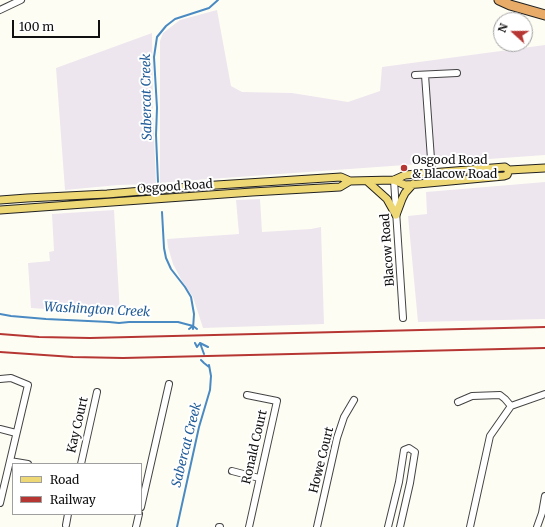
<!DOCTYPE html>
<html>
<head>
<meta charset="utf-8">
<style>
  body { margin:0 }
  #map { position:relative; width:545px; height:527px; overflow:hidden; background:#fefdf4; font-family:Merriweather,serif }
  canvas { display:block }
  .legend { position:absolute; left:12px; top:463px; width:130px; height:52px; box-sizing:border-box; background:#fff; border:1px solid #9f9f9f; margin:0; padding:5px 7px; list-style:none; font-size:12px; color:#101010 }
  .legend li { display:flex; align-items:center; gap:8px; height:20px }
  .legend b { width:20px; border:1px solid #9f9f9f }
  .north { position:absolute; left:493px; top:12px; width:40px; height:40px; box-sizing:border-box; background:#fff; border:1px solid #9f9f9f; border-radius:50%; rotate:291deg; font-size:11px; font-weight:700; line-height:16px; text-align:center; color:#101010 }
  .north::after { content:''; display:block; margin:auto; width:14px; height:18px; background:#b63633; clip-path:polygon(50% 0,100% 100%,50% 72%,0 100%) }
  .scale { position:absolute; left:12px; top:20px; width:88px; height:18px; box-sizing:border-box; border:2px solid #101010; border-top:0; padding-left:5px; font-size:12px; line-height:14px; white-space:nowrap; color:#101010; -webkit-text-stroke:3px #fff; paint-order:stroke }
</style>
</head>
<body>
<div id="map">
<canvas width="545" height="527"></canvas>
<ul class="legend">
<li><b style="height:5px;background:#edd875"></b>Road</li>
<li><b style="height:5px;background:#b63633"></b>Railway</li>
</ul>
<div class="north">N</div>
<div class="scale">100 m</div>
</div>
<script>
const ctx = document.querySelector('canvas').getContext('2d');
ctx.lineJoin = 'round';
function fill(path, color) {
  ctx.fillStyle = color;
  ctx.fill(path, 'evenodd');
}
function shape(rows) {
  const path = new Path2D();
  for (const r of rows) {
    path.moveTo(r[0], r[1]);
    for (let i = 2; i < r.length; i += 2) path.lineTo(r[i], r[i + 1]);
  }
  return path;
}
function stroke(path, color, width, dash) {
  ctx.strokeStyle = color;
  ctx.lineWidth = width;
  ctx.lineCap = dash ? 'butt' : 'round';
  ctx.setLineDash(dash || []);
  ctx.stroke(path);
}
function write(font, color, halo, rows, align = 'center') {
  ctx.font = font + ' Merriweather,serif';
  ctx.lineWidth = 4;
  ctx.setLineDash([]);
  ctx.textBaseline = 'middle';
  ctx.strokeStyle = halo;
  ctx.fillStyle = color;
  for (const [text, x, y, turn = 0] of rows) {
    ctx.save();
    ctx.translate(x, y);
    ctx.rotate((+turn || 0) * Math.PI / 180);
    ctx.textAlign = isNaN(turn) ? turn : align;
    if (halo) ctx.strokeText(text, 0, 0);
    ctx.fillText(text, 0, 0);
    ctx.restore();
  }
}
const industrial = shape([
  [217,10,231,86,242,92,292,93,348,102,380,91,382,67,545,45,545,155,196,180,160,183,160,41,163,33,180,20],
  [152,33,153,113,156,184,118,185,65,190,56,68],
  [545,182,545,319,418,322,408,216,427,214,426,192],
  [260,199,262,232,311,229,321,227,324,324,203,328,193,297,182,281,173,264,168,247,167,239,239,234,236,200],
  [114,210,120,314,31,308,28,263,50,261,49,252,54,251,52,214]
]);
const stream = shape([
  [158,182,156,135,157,108,154,57,157,37,166,26,175,19,209,8,218,0],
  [162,212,164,248,166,258,171,269,185,287,191,297,194,314,193,329],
  [0,314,11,316,46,319,109,322,119,323,129,322,178,322,193,326,197,329],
  [189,329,193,326],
  [195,343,197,347,200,343],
  [200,343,204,354],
  [200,343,208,347],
  [201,360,204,363,209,367],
  [177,527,199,427,210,390,211,376,209,365]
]);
const minor = shape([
  [0,10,21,0],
  [415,75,457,73],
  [425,75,432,173],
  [394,180,403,318],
  [0,379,11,378,28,385,0,503],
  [247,395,277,401,249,527],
  [458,402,472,396,500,395,505,399,511,406],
  [511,406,545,394],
  [0,429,16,433],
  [10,461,28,464],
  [81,464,97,392],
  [232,471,259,478],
  [141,507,169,384],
  [66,525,68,514],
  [136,527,139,514],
  [219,527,220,527],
  [317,527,337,438,344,417,354,400],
  [388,527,399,482,404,450,409,448,415,452,410,483,400,527],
  [470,527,490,436,511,406],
  [537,527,542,513,545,496]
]);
const major = shape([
  [394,180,405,185,418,184,504,176,507,175,509,170],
  [367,181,387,199,396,215],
  [0,200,27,198,107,194,201,186,341,177,350,181,394,180,405,175,505,167,509,170,545,168],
  [0,210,252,192,340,187,350,181],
  [396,215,402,199,405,193,413,184]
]);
const highway = shape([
  [499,0,510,5,545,15]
]);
const rail = shape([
  [0,334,39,337,90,338,545,327],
  [0,352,73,357,123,358,545,348]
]);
const markers = [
  [404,168,4,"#b63633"]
];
const poiNames = [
  ["Osgood Road",412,161],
  ["& Blacow Road",412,175]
];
const streetNames = [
  ["Osgood Road",175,187,-4],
  ["Blacow Road",388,250,-94],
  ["Kay Court",78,425,-77],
  ["Ronald Court",255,447,-77],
  ["Howe Court",322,460,-76]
];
const waterNames = [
  ["Sabercat Creek",147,97,-91],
  ["Washington Creek",97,310,3],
  ["Sabercat Creek",187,445,-76]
];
fill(industrial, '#ede6ee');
stroke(stream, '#4a8ac3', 2);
stroke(minor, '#434343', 8);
stroke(major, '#212121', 9);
stroke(highway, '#212121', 11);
stroke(minor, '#fff', 6);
stroke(major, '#edd875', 7);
stroke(highway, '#e8ac68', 9);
stroke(rail, '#b63633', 2);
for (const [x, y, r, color] of markers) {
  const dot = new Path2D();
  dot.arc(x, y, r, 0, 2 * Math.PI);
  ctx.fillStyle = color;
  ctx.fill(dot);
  stroke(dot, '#fff', 1.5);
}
write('12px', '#101010', '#fff', poiNames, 'left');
write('12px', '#101010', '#fff', streetNames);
write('italic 13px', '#225d99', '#fff', waterNames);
</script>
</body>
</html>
